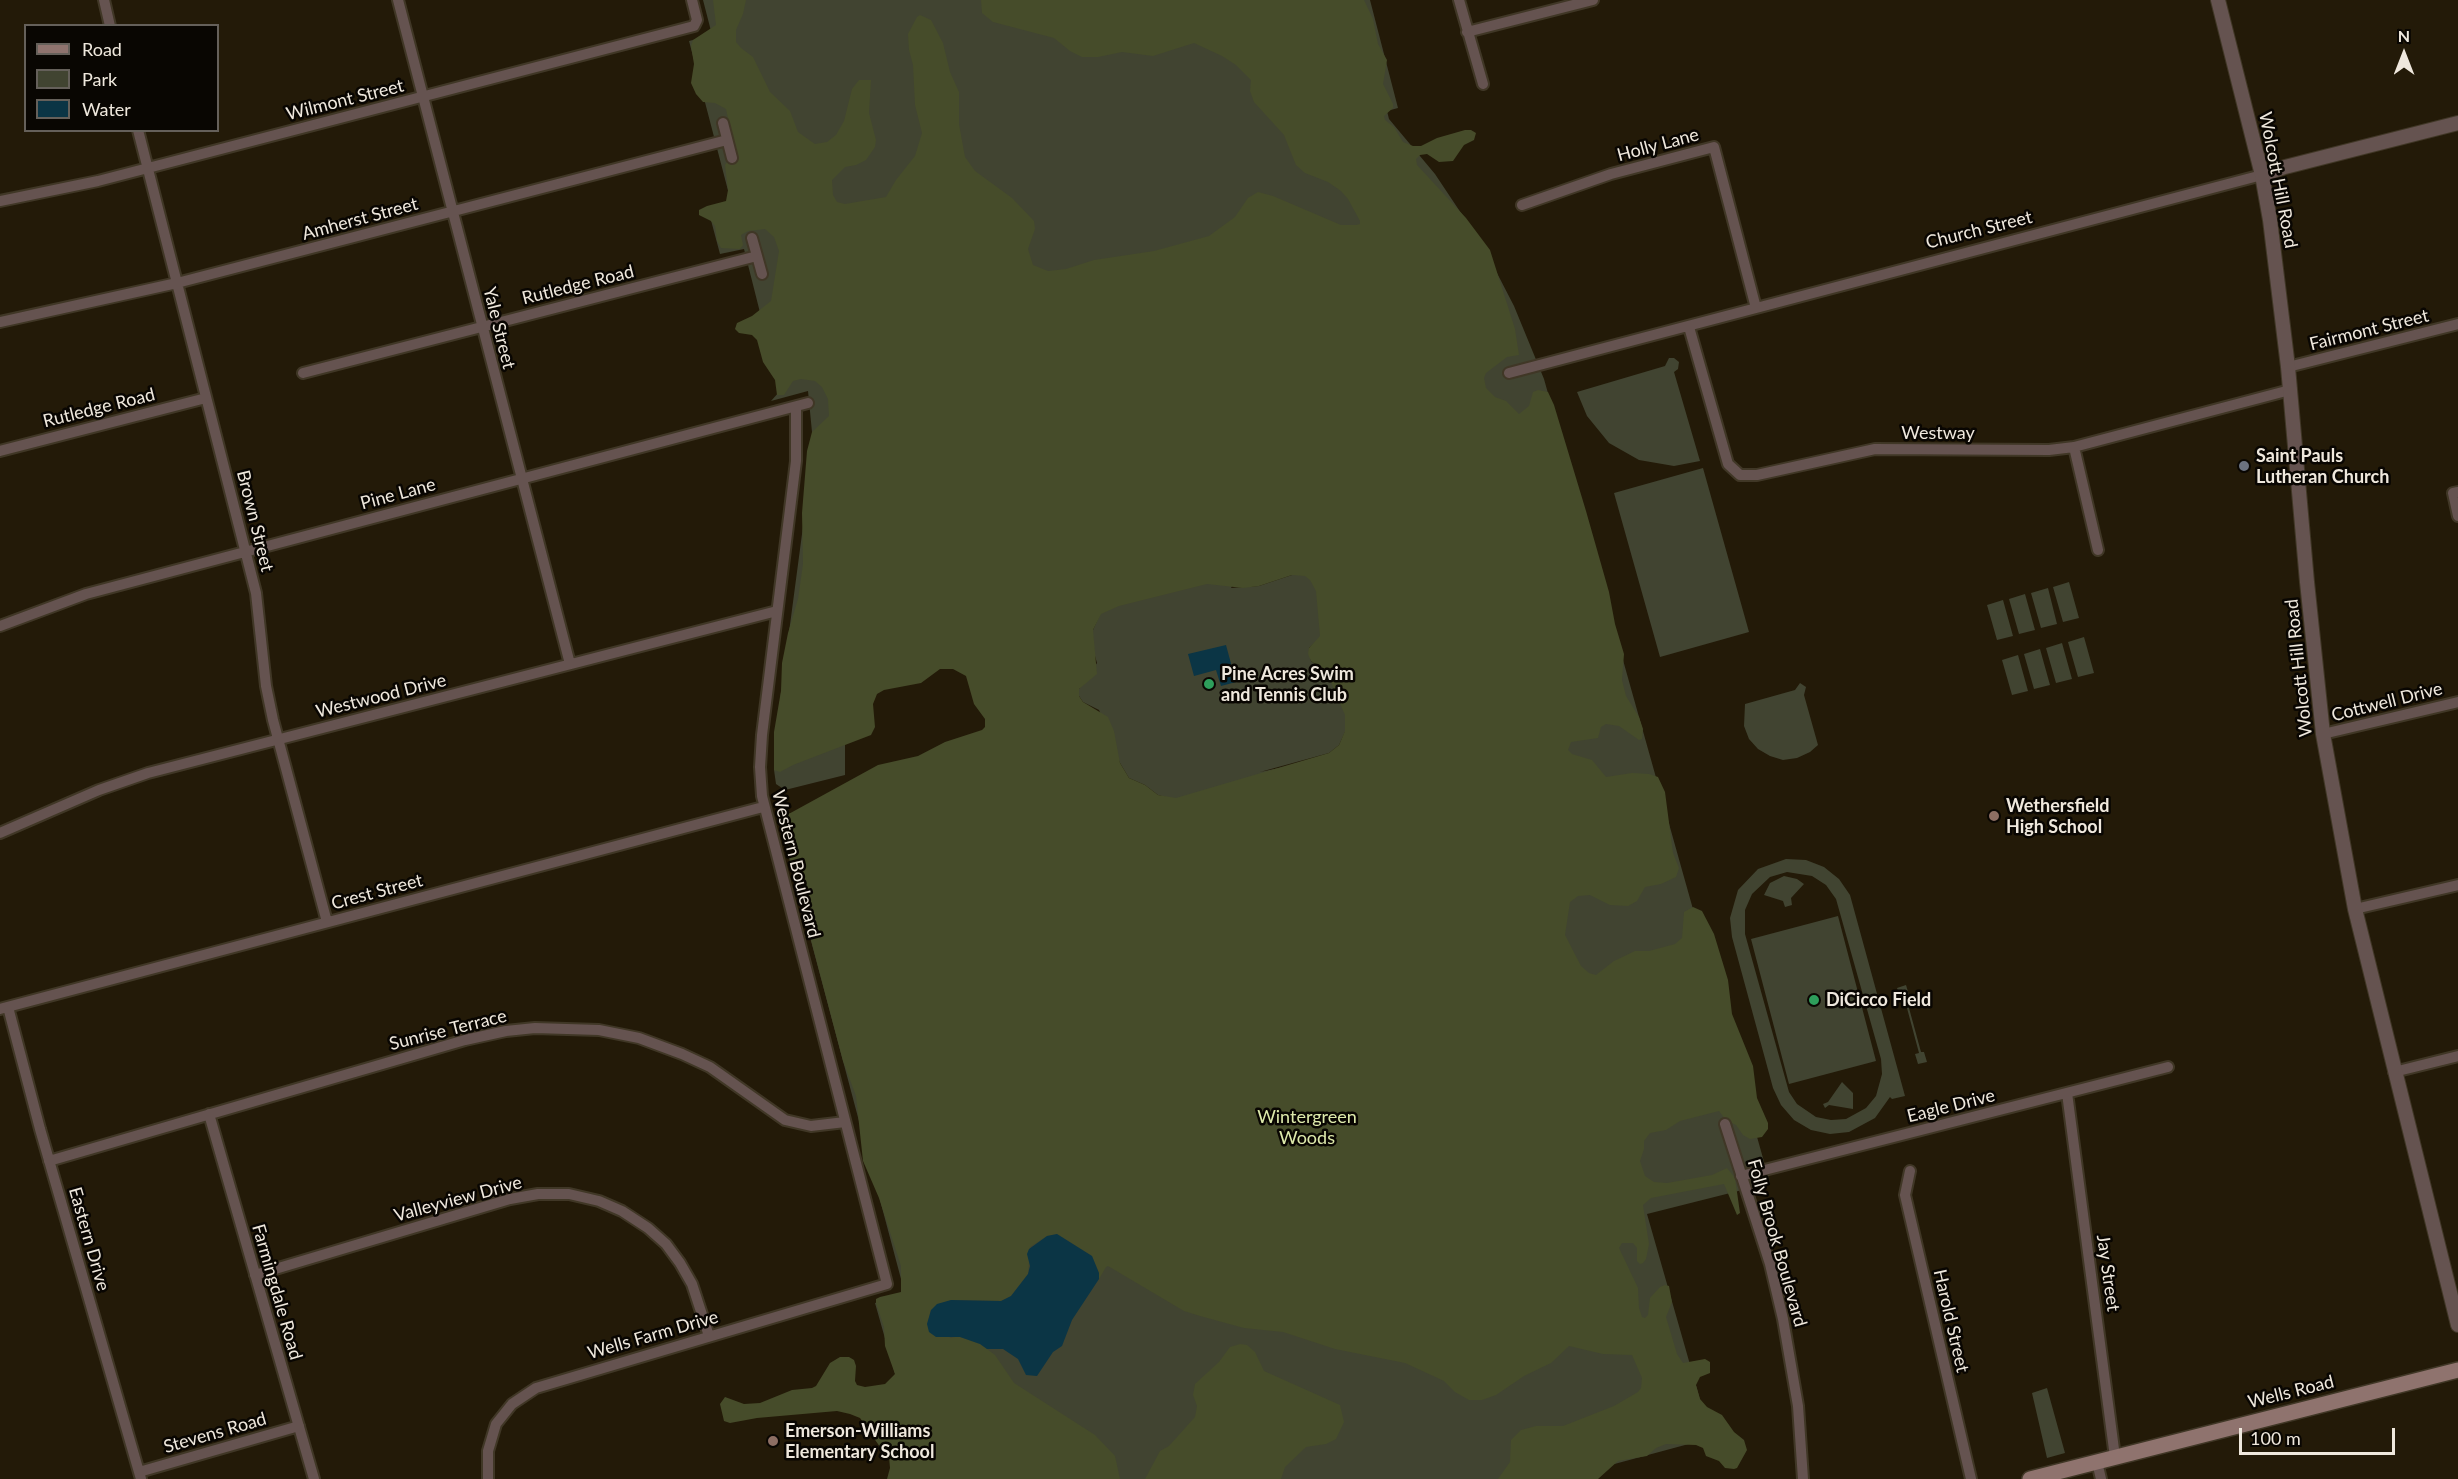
<!DOCTYPE html>
<html>
<head>
<meta charset="utf-8">
<style>
  body { margin:0 }
  #map { position:relative; width:2458px; height:1479px; overflow:hidden; background:#231a08; font-family:Lato,sans-serif }
  canvas { display:block }
  .legend { position:absolute; left:24px; top:24px; width:195px; height:108px; box-sizing:border-box; background:#090602; border:2px solid #65605a; margin:0; padding:8px 10px; list-style:none; font-size:18px; color:#efe8dd }
  .legend li { display:flex; align-items:center; gap:12px; height:30px }
  .legend b { width:30px; border:2px solid #65605a }
  .north { position:absolute; left:2374px; top:24px; width:60px; height:60px; -webkit-text-stroke:4px #090602; paint-order:stroke; rotate:0deg; font-size:16px; font-weight:700; line-height:24px; text-align:center; color:#efe8dd }
  .north::after { content:''; display:block; margin:auto; width:21px; height:27px; background:#efe8dd; clip-path:polygon(50% 0,100% 100%,50% 72%,0 100%) }
  .scale { position:absolute; left:2239px; top:1428px; width:156px; height:27px; box-sizing:border-box; border:3px solid #efe8dd; border-top:0; padding-left:8px; font-size:18px; line-height:21px; white-space:nowrap; color:#efe8dd; -webkit-text-stroke:4px #090602; paint-order:stroke }
</style>
</head>
<body>
<div id="map">
<canvas width="2458" height="1479"></canvas>
<ul class="legend">
<li><b style="height:8px;background:#8f736e"></b>Road</li>
<li><b style="height:16px;background:#414431"></b>Park</li>
<li><b style="height:16px;background:#0b3545"></b>Water</li>
</ul>
<div class="north">N</div>
<div class="scale">100 m</div>
</div>
<script>
const ctx = document.querySelector('canvas').getContext('2d');
ctx.lineJoin = 'round';
function fill(path, color) {
  ctx.fillStyle = color;
  ctx.fill(path, 'evenodd');
}
function shape(rows) {
  const path = new Path2D();
  for (const r of rows) {
    path.moveTo(r[0], r[1]);
    for (let i = 2; i < r.length; i += 2) path.lineTo(r[i], r[i + 1]);
  }
  return path;
}
function stroke(path, color, width, dash) {
  ctx.strokeStyle = color;
  ctx.lineWidth = width;
  ctx.lineCap = dash ? 'butt' : 'round';
  ctx.setLineDash(dash || []);
  ctx.stroke(path);
}
function write(font, color, halo, rows, align = 'center') {
  ctx.font = font + ' Lato,sans-serif';
  ctx.lineWidth = 5;
  ctx.setLineDash([]);
  ctx.textBaseline = 'middle';
  ctx.strokeStyle = halo;
  ctx.fillStyle = color;
  for (const [text, x, y, turn = 0] of rows) {
    ctx.save();
    ctx.translate(x, y);
    ctx.rotate((+turn || 0) * Math.PI / 180);
    ctx.textAlign = isNaN(turn) ? turn : align;
    if (halo) ctx.strokeText(text, 0, 0);
    ctx.fillText(text, 0, 0);
    ctx.restore();
  }
}
const green = shape([
  [703,0,1370,0,1398,108,1387,111,1389,119,1435,174,1483,246,1514,306,1544,379,1770,1183,1647,1214,1711,1438,1570,1476,1571,1479,957,1479,897,1381,875,1303,905,1294,781,828,782,821,790,813,1173,799,1158,795,1145,785,1129,778,1120,763,1099,710,1083,702,1079,696,1079,689,1097,663,1093,649,1093,630,1100,614,855,678,845,744,845,775,785,790,776,784,774,770,775,738,811,466,812,432,808,391,771,401,779,392,775,372,744,249,720,254,708,209,731,202,689,41,712,35],
  [1283,493,1292,575,1259,586,1231,588],
  [1319,639,1327,673,1311,661,1309,648],
  [1345,732,1350,753,1260,772,1329,753,1339,745],
  [1669,358,1674,358,1679,362,1678,369,1674,372,1700,461,1674,466,1639,460,1609,443,1587,416,1577,392,1665,366],
  [1703,468,1749,632,1660,657,1614,493],
  [2069,582,2079,618,2063,622,2053,587],
  [2048,588,2057,624,2041,628,2031,593],
  [2025,594,2035,630,2019,634,2009,599],
  [2003,600,2013,636,1997,640,1987,605],
  [2084,637,2094,673,2078,677,2068,642],
  [2062,643,2072,679,2056,683,2046,648],
  [2040,649,2050,685,2034,689,2024,654],
  [2018,655,2028,691,2012,695,2002,660],
  [1800,683,1806,687,1804,695,1818,745,1810,752,1797,758,1783,760,1770,756,1758,749,1749,739,1744,726,1745,704,1795,690],
  [1786,859,1806,860,1824,867,1839,879,1850,895,1905,1096,1892,1099,1890,1097,1875,1118,1849,1132,1830,1134,1811,1130,1794,1120,1781,1105,1773,1088,1732,937,1730,918,1738,890,1758,869],
  [1787,872,1812,876,1826,885,1836,899,1881,1059,1882,1074,1876,1096,1866,1108,1846,1119,1831,1120,1816,1117,1797,1104,1789,1092,1745,934,1745,910,1752,894,1770,877],
  [1784,876,1797,879,1804,884,1791,898,1792,905,1785,907,1783,901,1764,895,1770,883],
  [1838,916,1876,1061,1789,1084,1751,939],
  [1906,985,1909,995,1906,997,1921,1052,1924,1052,1927,1062,1918,1064,1915,1054,1919,1053,1904,997,1900,998,1897,988],
  [1842,1082,1853,1093,1853,1109,1829,1105,1825,1108,1823,1104,1828,1102],
  [2047,1388,2065,1453,2047,1458,2032,1393]
]);
const forest = shape([
  [713,0,746,0,743,14,736,30,736,42,741,48,753,57,770,92,790,111,798,132,812,142,815,144,827,142,836,135,844,121,852,89,859,80,871,80,869,113,876,140,875,147,866,160,856,165,845,167,832,180,833,195,837,202,845,204,886,197,896,180,915,156,922,133,915,105,913,65,909,50,908,34,917,17,920,15,931,20,943,43,950,72,959,92,959,124,965,157,975,171,1012,198,1034,221,1035,229,1028,249,1033,265,1048,271,1066,269,1094,260,1154,251,1209,236,1235,217,1248,198,1258,192,1273,196,1341,225,1356,225,1360,224,1360,221,1348,199,1341,191,1328,182,1305,173,1296,165,1284,135,1254,102,1250,91,1251,80,1236,65,1222,56,1194,43,1153,56,1122,52,1098,57,1082,57,1070,51,1054,38,993,22,982,13,981,0,1364,0,1373,19,1378,44,1387,60,1383,84,1393,104,1393,108,1384,116,1385,120,1394,127,1403,142,1413,146,1421,146,1437,138,1465,130,1471,130,1476,133,1474,140,1464,145,1453,161,1439,162,1427,154,1420,155,1416,159,1417,165,1466,218,1490,250,1515,329,1519,355,1507,357,1486,373,1484,378,1486,388,1495,397,1506,401,1519,414,1529,406,1533,392,1538,390,1548,392,1554,405,1586,511,1609,592,1615,624,1624,654,1622,680,1626,696,1639,717,1643,729,1642,739,1639,740,1619,726,1606,724,1601,727,1598,738,1571,742,1568,750,1572,754,1592,760,1606,777,1632,773,1649,774,1658,777,1665,792,1673,853,1679,868,1676,877,1661,884,1645,887,1637,901,1628,906,1610,905,1590,895,1578,896,1570,902,1565,935,1581,966,1589,973,1596,975,1614,961,1635,951,1649,951,1675,944,1682,938,1684,912,1693,907,1702,911,1714,934,1728,980,1732,1014,1753,1066,1757,1098,1768,1123,1768,1129,1762,1137,1750,1139,1743,1135,1736,1125,1726,1120,1719,1111,1680,1121,1666,1130,1650,1133,1644,1141,1644,1149,1640,1161,1645,1176,1654,1182,1667,1183,1712,1175,1727,1168,1735,1178,1740,1213,1737,1215,1724,1184,1651,1198,1643,1205,1649,1244,1646,1259,1643,1263,1640,1264,1637,1261,1637,1248,1633,1243,1622,1243,1619,1248,1638,1288,1639,1308,1642,1317,1645,1318,1648,1315,1650,1298,1660,1287,1665,1285,1669,1286,1672,1302,1666,1317,1677,1354,1683,1363,1705,1359,1710,1362,1710,1373,1700,1377,1696,1385,1700,1399,1707,1407,1722,1415,1734,1432,1744,1440,1747,1450,1737,1468,1734,1469,1725,1468,1719,1461,1706,1456,1703,1448,1696,1445,1666,1444,1656,1448,1647,1456,1618,1461,1598,1479,1498,1479,1510,1462,1511,1440,1521,1430,1536,1426,1563,1426,1614,1406,1638,1392,1641,1388,1642,1378,1632,1355,1603,1354,1569,1346,1551,1363,1524,1376,1496,1395,1482,1400,1469,1400,1455,1392,1444,1381,1405,1363,1335,1349,1283,1332,1244,1328,1200,1316,1184,1311,1108,1266,1106,1267,1099,1279,1099,1273,1092,1256,1057,1234,1047,1236,1030,1247,1028,1274,1011,1296,1001,1301,951,1300,931,1310,927,1324,951,1338,958,1336,980,1344,995,1355,1014,1383,1095,1435,1115,1456,1120,1479,887,1479,890,1468,889,1457,880,1447,860,1418,850,1414,837,1411,757,1418,730,1423,724,1421,720,1404,725,1397,744,1404,760,1403,792,1390,812,1388,816,1386,830,1363,840,1357,849,1357,854,1360,856,1366,855,1381,857,1385,865,1387,885,1384,895,1374,885,1346,884,1327,876,1303,876,1299,880,1297,901,1292,901,1266,879,1198,863,1161,856,1096,843,1061,793,872,784,831,785,816,878,765,918,756,945,742,982,730,985,727,985,719,974,704,966,676,953,669,940,669,921,683,884,690,877,694,873,704,875,727,871,735,793,765,780,772,774,770,774,732,781,691,782,663,788,633,798,599,803,564,802,513,807,451,812,432,829,416,828,399,822,387,815,381,801,379,793,381,784,395,777,395,775,380,763,362,757,340,752,335,739,333,735,329,737,323,752,316,771,301,779,251,774,237,765,229,748,231,741,235,743,245,740,249,721,248,717,241,715,226,711,221,699,215,699,210,707,206,726,201,728,190,725,165,735,152,726,109,715,103,703,102,696,94,691,83,694,64,691,46,693,40,716,25],
  [1292,575,1305,576,1310,580,1316,591,1320,636,1309,648,1308,654,1311,661,1327,673,1345,715,1345,731,1339,745,1329,753,1176,798,1158,795,1145,785,1129,778,1120,763,1114,731,1108,717,1083,702,1079,696,1079,689,1097,674,1093,630,1101,614,1119,606,1207,584,1243,588,1259,586],
  [1240,1344,1247,1345,1255,1352,1264,1371,1340,1405,1344,1422,1336,1439,1326,1444,1306,1447,1285,1467,1281,1479,1145,1479,1160,1451,1169,1446,1195,1417,1197,1406,1193,1395,1195,1384,1219,1362,1230,1347]
]);
const water = shape([
  [1226,645,1236,682,1221,686,1216,670,1194,676,1188,654],
  [1057,1234,1092,1256,1099,1273,1099,1279,1072,1320,1062,1346,1053,1352,1037,1376,1026,1375,1018,1359,1003,1349,987,1349,980,1344,960,1337,936,1337,929,1332,927,1324,931,1310,937,1304,951,1300,1001,1301,1011,1296,1028,1274,1030,1266,1027,1254,1029,1249,1047,1236]
]);
const minor = shape([
  [104,0,110,26],
  [398,0,570,664],
  [1459,0,1483,84],
  [1467,32,1593,0],
  [723,123,732,158],
  [138,130,256,593,266,686,273,720,327,922],
  [0,201,98,181,694,26,697,20,692,0],
  [1522,205,1611,174,1714,147,1756,308],
  [752,238,762,274],
  [0,322,177,283,727,140],
  [1689,327,1728,464,1740,475,1757,475,1875,449,2049,450,2074,447,2290,390],
  [2288,367,2458,324],
  [303,373,757,256],
  [1509,373,2262,175],
  [2074,447,2098,550],
  [0,451,206,398],
  [2458,492,2453,493,2458,516],
  [0,626,86,594,808,403],
  [2323,734,2458,702],
  [0,833,99,790,148,773,777,611],
  [2355,909,2458,885],
  [8,1007,40,1129,141,1479],
  [0,1009,763,807],
  [2394,1072,2458,1056],
  [2067,1093,2115,1457],
  [209,1114,314,1479],
  [1725,1124,1770,1264,1783,1319,1798,1406,1803,1479],
  [49,1161,465,1040,506,1031,535,1028,599,1030,639,1038,682,1054,710,1067,785,1120,811,1126,845,1122],
  [1910,1171,1905,1195,1971,1479],
  [1741,1176,2168,1067],
  [255,1275,510,1199,538,1194,569,1194,599,1201,622,1211,648,1228,666,1244,680,1263,692,1284,709,1336],
  [2097,1462,2101,1479],
  [139,1472,299,1426],
  [488,1479,488,1451,496,1424,512,1404,536,1388,887,1284,762,796,760,767,762,735,796,461,796,407]
]);
const tertiary = shape([
  [2218,0,2262,175,2270,220,2288,367,2307,582,2323,734,2355,909,2458,1325],
  [2262,175,2285,167,2458,123]
]);
const secondary = shape([
  [2030,1479,2458,1370]
]);
const markers = [
  [2244,466,6,"#6b7280"],
  [1209,684,6,"#2e9e5b"],
  [1994,816,6,"#8d6e63"],
  [1814,1000,6,"#2e9e5b"],
  [773,1441,6,"#8d6e63"]
];
const streetNames = [
  ["Wilmont Street",345,100,-14],
  ["Holly Lane",1658,145,-15],
  ["Wolcott Hill Road",2278,180,79],
  ["Amherst Street",360,219,-15],
  ["Church Street",1979,230,-14],
  ["Rutledge Road",578,285,-14],
  ["Yale Street",499,328,76],
  ["Fairmont Street",2369,330,-14],
  ["Rutledge Road",99,408,-14],
  ["Westway",1938,433],
  ["Pine Lane",398,494,-15],
  ["Brown Street",255,521,76],
  ["Wolcott Hill Road",2299,668,-96],
  ["Westwood Drive",381,696,-14],
  ["Cottwell Drive",2387,702,-14],
  ["Western Boulevard",796,864,76],
  ["Crest Street",377,892,-15],
  ["Sunrise Terrace",448,1030,-14],
  ["Eagle Drive",1951,1106,-14],
  ["Valleyview Drive",458,1199,-15],
  ["Eastern Drive",89,1239,74],
  ["Folly Brook Boulevard",1777,1243,74],
  ["Jay Street",2108,1273,82],
  ["Farmingdale Road",277,1292,74],
  ["Harold Street",1951,1321,77],
  ["Wells Farm Drive",653,1335,-16],
  ["Wells Road",2291,1392,-14],
  ["Stevens Road",215,1433,-16]
];
const poiNames = [
  ["Saint Pauls",2256,456],
  ["Lutheran Church",2256,477],
  ["Pine Acres Swim",1221,674],
  ["and Tennis Club",1221,695],
  ["Wethersfield",2006,806],
  ["High School",2006,827],
  ["DiCicco Field",1826,1000],
  ["Emerson-Williams",785,1431],
  ["Elementary School",785,1452]
];
const parkNames = [
  ["Wintergreen",1307,1117],
  ["Woods",1307,1138]
];
fill(green, '#414431');
fill(forest, '#464c2a');
fill(water, '#0b3545');
stroke(minor, '#403726', 14);
stroke(tertiary, '#403726', 16);
stroke(secondary, '#403726', 18);
stroke(minor, '#655350', 10);
stroke(tertiary, '#655350', 14);
stroke(secondary, '#8f736e', 15);
for (const [x, y, r, color] of markers) {
  const dot = new Path2D();
  dot.arc(x, y, r, 0, 2 * Math.PI);
  ctx.fillStyle = color;
  ctx.fill(dot);
  stroke(dot, '#090602', 2);
}
write('18px', '#efe8dd', '#090602', streetNames);
write('bold 18px', '#efe8dd', '#090602', poiNames, 'left');
write('18px', '#deeaab', '#090602', parkNames);
</script>
</body>
</html>
